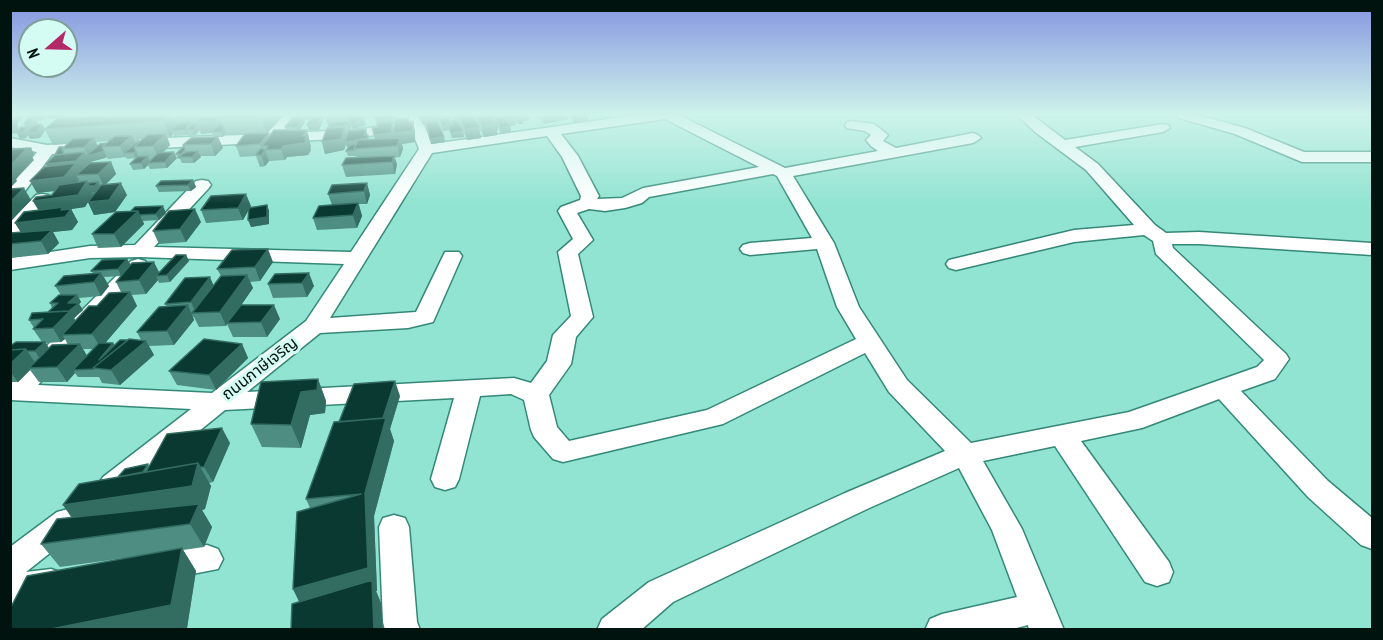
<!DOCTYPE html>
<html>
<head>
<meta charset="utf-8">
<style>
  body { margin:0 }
  #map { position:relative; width:1383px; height:640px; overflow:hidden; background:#92e4d2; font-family:"PT Sans Narrow",sans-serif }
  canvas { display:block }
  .frame { position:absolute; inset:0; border:12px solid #00130f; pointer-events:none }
  .north { position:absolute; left:18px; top:18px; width:60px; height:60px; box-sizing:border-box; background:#d5fcf3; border:2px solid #809f98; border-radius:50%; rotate:250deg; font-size:16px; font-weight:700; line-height:24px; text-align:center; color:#00130f }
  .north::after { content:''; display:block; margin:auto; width:21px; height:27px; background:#b32967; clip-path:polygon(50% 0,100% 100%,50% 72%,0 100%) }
</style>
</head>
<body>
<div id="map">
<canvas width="1383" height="640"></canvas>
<div class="frame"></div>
<div class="north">N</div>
</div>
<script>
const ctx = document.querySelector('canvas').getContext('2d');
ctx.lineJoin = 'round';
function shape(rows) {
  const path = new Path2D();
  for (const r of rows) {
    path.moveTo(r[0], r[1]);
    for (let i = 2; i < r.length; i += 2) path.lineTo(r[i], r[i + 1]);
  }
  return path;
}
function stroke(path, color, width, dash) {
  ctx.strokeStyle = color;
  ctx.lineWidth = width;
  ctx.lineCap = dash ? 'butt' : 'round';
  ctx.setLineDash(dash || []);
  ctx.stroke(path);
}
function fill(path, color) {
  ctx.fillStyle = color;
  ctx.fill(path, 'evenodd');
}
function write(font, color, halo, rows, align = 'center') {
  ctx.font = font + ' "PT Sans Narrow","Noto Sans Thai",sans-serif';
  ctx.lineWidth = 6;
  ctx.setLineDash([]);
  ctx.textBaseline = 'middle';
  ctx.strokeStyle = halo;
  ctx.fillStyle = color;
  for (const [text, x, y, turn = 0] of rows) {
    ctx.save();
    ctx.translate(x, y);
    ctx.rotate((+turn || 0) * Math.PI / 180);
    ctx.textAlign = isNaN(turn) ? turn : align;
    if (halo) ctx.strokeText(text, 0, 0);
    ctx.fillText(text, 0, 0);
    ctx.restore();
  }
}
const minor = shape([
  [284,115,298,115,283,133,354,130,403,123,410,127,403,131,354,138,140,149,132,144,140,139,266,134,284,115],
  [402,115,416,115,424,125,432,144,636,115,679,115,785,168,878,151,871,146,866,140,871,135,865,131,847,128,845,125,847,122,852,121,874,124,888,135,883,141,896,148,973,133,978,135,981,138,973,143,793,176,834,243,859,307,907,380,971,443,1129,412,1257,367,1264,360,1156,254,1153,241,1144,235,1074,242,956,270,949,268,946,264,949,260,1074,230,1134,225,1086,170,1035,132,1017,115,1032,115,1065,140,1163,124,1168,125,1170,128,1163,132,1075,147,1098,164,1155,225,1166,233,1199,232,1372,243,1372,255,1199,244,1172,244,1173,248,1286,354,1289,359,1275,379,1241,391,1328,481,1372,518,1372,549,1361,545,1308,497,1219,399,1142,428,1081,441,1169,562,1173,572,1169,582,1157,586,1145,582,1055,446,983,461,1022,529,1064,630,1029,630,1028,625,1009,630,925,630,930,619,942,614,1017,597,992,530,959,468,867,509,673,602,641,630,597,630,602,619,649,582,845,493,945,451,889,392,865,353,723,424,563,462,553,459,534,437,531,430,524,400,511,394,480,396,459,479,455,487,445,490,435,487,431,479,454,398,225,410,123,493,113,496,103,493,98,485,103,477,191,409,10,400,10,383,131,261,138,259,145,261,148,265,38,385,212,393,306,321,344,264,140,257,90,258,10,270,10,258,90,246,135,245,196,181,202,180,208,181,211,185,208,189,154,247,351,252,419,149,410,126,402,115],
  [665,119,759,167,643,188,622,198,597,199,599,196,578,156,561,134,665,119],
  [547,136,562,157,581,196,580,200,561,207,558,211,573,239,558,252,571,316,553,335,547,361,531,383,514,378,247,392,320,333,408,328,433,322,462,256,459,252,445,252,416,312,330,318,432,153,547,136],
  [773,174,777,176,812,238,750,243,743,245,740,249,743,253,750,255,817,249,837,307,856,339,707,410,569,441,557,427,549,395,571,364,576,337,593,317,578,254,593,240,577,213,589,209,605,211,625,208,642,203,649,197,773,174],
  [1177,115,1198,115,1245,128,1304,152,1372,152,1372,162,1302,162,1235,134,1179,118,1177,115],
  [10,138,47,145,89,142,97,147,89,152,52,154,20,198,10,200,10,187,37,152,10,147,10,138],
  [42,194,48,195,51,199,17,238,10,240,10,222,36,195,42,194],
  [68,509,79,512,83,521,79,530,26,572,51,569,63,573,68,583,63,593,51,597,10,604,10,547,57,512,68,509],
  [394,515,405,518,409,527,417,622,420,630,385,630,383,622,379,527,383,518,394,515],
  [207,545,218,549,223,559,218,569,161,580,150,576,145,566,150,556,161,552,207,545]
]);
const wall = shape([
  [28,115,66,115,64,117,48,119,46,115,44,120,37,121,38,123,36,125,42,124,45,129,176,119,179,115,222,115,222,116,224,115,283,115,283,116,267,133,270,136,286,130,285,127,312,115,323,115,324,118,319,130,309,130,307,125,310,119,305,120,305,122,300,130,310,141,309,142,311,147,310,148,311,150,308,155,287,157,285,160,269,161,265,166,260,167,256,156,240,157,236,146,253,134,226,134,226,133,223,137,218,137,223,148,215,156,200,156,201,157,194,163,182,163,180,159,178,159,176,154,184,146,183,145,214,137,212,132,201,134,200,130,195,135,189,136,188,134,187,135,174,136,173,134,170,137,167,137,170,145,163,153,177,158,167,168,150,169,148,165,144,169,133,170,130,164,135,158,127,159,126,157,108,159,107,157,105,158,90,162,91,163,111,162,116,174,106,184,127,195,115,212,94,215,88,202,85,207,71,209,78,222,72,230,53,232,59,243,48,254,10,258,10,233,21,232,15,223,39,210,33,201,52,195,54,191,37,193,30,181,47,166,46,164,67,144,53,145,45,130,40,138,30,139,28,135,26,138,20,139,17,133,10,134,17,124,19,129,25,127,24,124,28,118,27,116],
  [143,139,136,143,134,140],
  [109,141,107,143,98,146,96,142],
  [326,115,360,115,366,125,353,129,350,126,349,131,367,135,369,139,375,139,377,124,373,116,366,118,362,115,391,115,394,130,408,118,409,122,413,121,415,132,415,142,402,144,403,149,400,157,394,158,397,164,395,174,346,177,342,165,357,157,356,156,348,156,346,151,348,147,347,147,346,144,344,150,325,154,322,142,329,128],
  [417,115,494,115,495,116,499,116,497,115,528,115,529,120,523,121,523,124,518,124,515,121,516,125,510,126,508,124,510,126,511,132,501,134,498,127,498,129,497,130,497,135,484,137,479,128,481,138,467,140,463,131,464,137,452,138,449,130,443,131,440,121,438,121,445,142,431,144,426,124,423,125,418,115],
  [452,118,454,120,452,126,449,119],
  [535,115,567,115,568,119,544,124],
  [569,115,587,115,588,121,574,123],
  [193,180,196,187,191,191,159,192,156,186],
  [367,183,370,195,367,204,359,204,362,216,357,228,317,230,313,218,332,205,328,194],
  [267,205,269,211,269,224,251,227,249,209,243,220,206,223,201,210,251,206,250,207],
  [116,212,166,213,159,220,143,221,144,224,121,247,98,248,92,234],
  [201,222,186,242,159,244,153,231],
  [186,255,189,261,170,282,159,283,158,280,146,294,132,295,137,306,105,343,113,343,114,345,141,340,137,332,167,306,165,304,214,285,221,276,217,269,273,262,260,281,250,282,253,288,241,305,280,319,267,337,233,337,227,324,226,326,199,327,194,317,193,317,194,320,174,345,149,346,154,355,120,385,102,383,99,377,78,377,75,373,67,382,39,382,30,370,18,382,10,382,10,346,42,342,33,329,34,328,29,320,49,312,52,308,50,303,61,295,55,286,93,273,91,271,127,259,131,265,159,272],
  [121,276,116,282,121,292,97,306,76,321,74,318,83,310,79,304,81,302,79,298,101,296,109,286,104,277],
  [65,339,68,345,49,348,46,343,61,342],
  [83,349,94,349,87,356],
  [275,274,314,286,307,297,273,298,268,284],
  [242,344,248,358,216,390,177,385,169,371],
  [318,379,326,401,325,413,310,415,301,448,262,447,251,424],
  [400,396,390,429,394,441,374,516,377,591,376,591,381,603,299,602,293,589,310,508,306,499,339,422],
  [230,443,213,482,209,483,211,486,205,509,202,510,212,527,204,547,183,550,196,571,187,628,179,630,10,630,132,557,60,567,41,544,71,517,63,505,118,477,148,464,149,466]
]);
const shadedWall = shape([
  [10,115,24,115,17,124,19,129,17,133,10,134],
  [40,115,66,115,64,117,48,119,46,115,44,120,37,121,38,123,34,129,29,130,30,132,42,124,45,130,40,138,30,139,28,135,26,138,20,139,17,133,26,128,24,124,30,122,27,116],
  [169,115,174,115,176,119,198,115,222,115,223,118,220,118,222,124,219,132,201,134,200,130,195,135,193,130,187,130,188,134,187,135,185,130,171,131,173,134,170,137,163,121],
  [264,115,283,115,283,116,267,133,261,117],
  [303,115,312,115,312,119,305,120,305,122,298,132,291,116],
  [322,115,323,115,324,118,319,130,309,130,307,125],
  [343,115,344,119,345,126,329,127,330,128,329,128,325,117],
  [365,115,373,115,373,116,366,118],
  [421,115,451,115,452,118,423,125],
  [528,115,529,120,523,121,523,124,518,124,518,119,520,116],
  [543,115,567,115,568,119,544,124],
  [588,115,588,121,574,123,573,117],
  [393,118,394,124,393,124,395,133,408,122,408,118,411,129,413,121,415,132,415,142,402,144,403,149,400,157,395,136,394,144,377,146,374,135,378,127,377,121],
  [496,118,498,129,497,130,497,135,484,137,482,126,493,119],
  [364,119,366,125,353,129,351,124],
  [515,119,516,125,510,126,509,120],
  [349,121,351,127,349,131,348,125],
  [448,125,449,130,443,131,442,126],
  [510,126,511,132,501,134,500,128],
  [345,127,348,138,365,135,366,129,369,141,358,146,347,147,346,144,344,150,325,154,322,142],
  [479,127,481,138,467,140,465,129],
  [224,128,226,133,223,137,221,132],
  [307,130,311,147,310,148,311,150,308,155,287,157,285,160,281,149,283,146,303,136],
  [463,131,464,137,452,138,451,133],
  [269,133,272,144,268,146,262,146,264,152,265,150,269,161,265,166,261,155,263,152,260,144],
  [166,134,170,145,158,158,153,146],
  [132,136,138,147,134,147,124,153,126,157,126,158,120,146],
  [218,137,223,148,215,156,211,144],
  [444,137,445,142,431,144,430,139],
  [94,138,99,149,104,151,107,157,105,158,90,162,91,164,76,175,79,180,72,188,87,181,89,186,98,182,101,188,98,192,92,192,93,194,88,202,121,183,127,195,115,212,94,215,88,202,85,207,65,210,71,209,78,222,72,230,53,232,59,243,48,254,41,241,23,236,15,223,40,213,33,201,78,195,54,191,37,193,30,181,52,176,46,164,85,152,87,156,88,156,84,147],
  [27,148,31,148,34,154,32,157,34,160,16,179,17,181,10,188,10,166],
  [136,151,138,156,136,158,133,153],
  [198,151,201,157,194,163,192,157],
  [174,152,177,158,167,168,165,162],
  [148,156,150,162,148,163,148,165,144,169,141,163],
  [394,156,395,160,395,158,397,164,395,174,392,162],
  [111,162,116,174,104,186,98,174],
  [193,180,196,187,191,191,188,185],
  [367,183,370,195,367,204,364,191],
  [24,188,31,200,10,222,10,202],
  [246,194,251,206,243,220,238,208],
  [358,203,362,216,357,228,353,215],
  [267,205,269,211,269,224,251,227,248,220],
  [163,206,166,213,159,220,156,214],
  [195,209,201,222,186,242,180,229],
  [138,211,144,224,121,247,114,234],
  [268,249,273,262,260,281,255,267],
  [186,255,189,261,170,282,167,275],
  [127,259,131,266,121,276,118,269],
  [154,262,161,276,156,276,158,280,146,294,139,280],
  [101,273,109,286,101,296,94,282],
  [309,273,314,286,307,297,302,283],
  [247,275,253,288,229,323,227,323,227,324,226,326,220,312],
  [210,277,216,291,196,313,191,302],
  [130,292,137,306,101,348,92,334],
  [77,295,81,302,79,304,83,310,74,318,78,326,62,335,65,339,61,342,53,328,68,303],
  [188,305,194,320,174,345,167,331],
  [274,305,280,319,267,337,261,322],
  [146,341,154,355,120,385,111,370],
  [45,342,50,350,40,359,35,351],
  [113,343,117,350,99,360],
  [80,344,89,359,73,370,75,373,67,382,57,367],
  [242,344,248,358,216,390,209,375],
  [26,349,36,364,29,368,30,370,18,382,10,371,10,364],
  [318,379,326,401,325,413,310,415,301,448,291,425,301,392],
  [395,381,400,396,390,429,394,441,374,516,377,591,376,591,381,603,383,630,374,630,305,612,293,589,365,493,383,420],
  [222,428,230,443,213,482,204,467],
  [198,463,211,486,205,509,202,510,212,527,204,547,190,524,80,528,63,505],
  [182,548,196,571,187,628,179,630,46,630]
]);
const building = shape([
  [116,115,169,115,163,121,45,129,58,118,116,115],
  [179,115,198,115,197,117,176,119,179,115],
  [201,115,218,115,215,121,197,123,201,115],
  [224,115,264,115,261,117,220,118,224,115],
  [312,115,322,115,318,124,307,125,312,115],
  [326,115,342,115,325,117,326,115],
  [344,115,360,115,364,119,351,124,344,115],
  [386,115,391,115,393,118,377,121,374,117,386,115],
  [430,115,443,115,422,119,419,117,430,115],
  [458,115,473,115,479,127,465,129,458,115],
  [476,115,494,115,496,118,493,119,496,123,482,126,476,115],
  [503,115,510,126,500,128,495,116,503,115],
  [504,115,510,115,515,119,509,120,504,115],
  [513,115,526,115,520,116,523,118,518,119,513,115],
  [571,115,588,115,573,117,571,115],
  [35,117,31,123,24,124,28,118,35,117],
  [293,117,304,117,297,127,285,127,293,117],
  [448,117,452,126,452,120,458,120,463,131,451,133,448,125,442,126,440,120,448,117],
  [408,118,408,122,413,121,413,131,394,133,395,119,408,118],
  [349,121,348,125,329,127,331,123,349,121],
  [438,121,444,137,430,139,426,123,438,121],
  [191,122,185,130,171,131,178,123,191,122],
  [392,122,392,133,374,135,372,127,377,127,377,123,392,122],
  [193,123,197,123,198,124,193,130,187,130,193,123],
  [16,124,14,127,10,128,10,125,16,124],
  [42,124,37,132,27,133,32,125,42,124],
  [219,124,222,124,224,128,221,132,212,132,219,124],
  [21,127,27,127,23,132,17,133,21,127],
  [345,127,341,139,322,142,327,128,345,127],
  [366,129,365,135,368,135,367,138,345,142,348,131,366,129],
  [274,130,307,130,303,136,308,136,305,139,307,139,304,143,283,146,281,149,265,150,268,146,262,146,274,130],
  [269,133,260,144,236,146,245,134,269,133],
  [166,134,153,146,134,147,147,135,166,134],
  [115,136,132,136,120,146,102,147,115,136],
  [218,137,211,144,183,145,191,138,218,137],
  [94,138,84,147,62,149,73,139,94,138],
  [400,138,397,146,354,149,358,140,400,138],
  [138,141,141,141,134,147,136,151,133,153,124,153,138,141],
  [107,143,102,147,104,151,102,152,87,156,87,155,100,144,107,143],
  [356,144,354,149,355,150,346,151,350,145,356,144],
  [184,146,185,150,181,154,176,154,184,146],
  [59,147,65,147,62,149,64,154,55,155,59,147],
  [27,148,10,166,10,150,27,148],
  [27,148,10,150,10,149,31,148,29,151,27,148],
  [260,149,266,149,261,155,256,155,260,149],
  [198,151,192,157,179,157,186,152,198,151],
  [85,152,76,161,46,164,55,155,85,152],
  [174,152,165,162,148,163,158,153,174,152],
  [148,156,141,163,130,164,137,157,148,156],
  [394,156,392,162,342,165,346,158,394,156],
  [111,162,98,174,76,175,90,163,111,162],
  [76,163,64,177,30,181,44,167,76,163],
  [193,180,188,185,156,186,161,181,193,180],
  [87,181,78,195,33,201,36,197,52,195,59,185,87,181],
  [98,182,95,186,89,186,88,183,98,182],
  [121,183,109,200,88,202,101,185,121,183],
  [367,183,364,191,328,194,332,185,367,183],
  [24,188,10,202,10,189,24,188],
  [246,194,238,208,201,210,211,196,246,194],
  [358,203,353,215,313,218,319,206,358,203],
  [267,205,267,217,248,220,249,208,267,205],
  [163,206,156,214,139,215,138,211,131,211,135,207,163,206],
  [64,207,61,210,71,209,65,217,15,223,24,212,64,207],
  [195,209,180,229,153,231,169,211,195,209],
  [138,211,114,234,92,234,116,212,138,211],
  [52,230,41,241,10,244,10,233,52,230],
  [268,249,255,267,217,269,232,250,268,249],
  [176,255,186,255,167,275,156,276,176,255],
  [127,259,118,269,91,271,102,260,127,259],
  [154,262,139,280,116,282,132,263,154,262],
  [101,273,94,282,55,286,64,276,101,273],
  [309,273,302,283,268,284,275,274,309,273],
  [247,275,220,312,192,313,221,276,247,275],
  [210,277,191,302,165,304,185,278,210,277],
  [130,292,92,334,62,335,89,306,97,306,109,293,130,292],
  [59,295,77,295,68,303,79,303,69,311,48,312,58,303,50,303,59,295],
  [188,305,167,331,137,332,159,307,188,305],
  [241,305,274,305,261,322,227,323,241,305],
  [70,311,53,328,33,329,43,319,29,320,32,313,70,311],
  [129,339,146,341,111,370,93,368,129,339],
  [204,339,242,344,209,375,169,371,204,339],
  [120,340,128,340,93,368,94,369,73,370,99,343,113,343,99,360,120,340],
  [16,342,45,342,35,351,27,351,26,349,10,350,10,346,16,342],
  [80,344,57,367,29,368,52,345,80,344],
  [26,349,10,364,10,350,26,349],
  [318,379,317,390,301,392,291,425,251,424,261,382,318,379],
  [395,381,383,418,339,422,354,384,395,381],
  [386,418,365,493,368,568,293,589,297,512,361,494,306,499,334,422,386,418],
  [222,428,204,467,200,467,198,463,146,472,167,434,222,428],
  [198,463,192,486,63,505,79,484,198,463],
  [148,464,143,472,118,477,125,469,148,464],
  [199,504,190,524,41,544,57,519,199,504],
  [182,548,171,605,46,630,10,630,10,609,27,576,182,548],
  [372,580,374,630,291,630,292,604,372,580]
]);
const streetNames = [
  ["ถนนภาษีเจริญ",260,369,-38]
];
stroke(minor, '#348878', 3);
fill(minor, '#fff');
fill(wall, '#4e8e82');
fill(shadedWall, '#336c61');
fill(building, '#0a3931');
stroke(building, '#336c61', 1.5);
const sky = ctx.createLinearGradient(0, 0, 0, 204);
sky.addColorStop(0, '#8494e0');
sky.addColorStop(0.56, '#cef3eb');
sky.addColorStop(1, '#cef3eb00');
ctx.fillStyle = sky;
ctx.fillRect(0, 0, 1383, 204);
write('16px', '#00130f', '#d5fcf3', streetNames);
</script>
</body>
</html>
